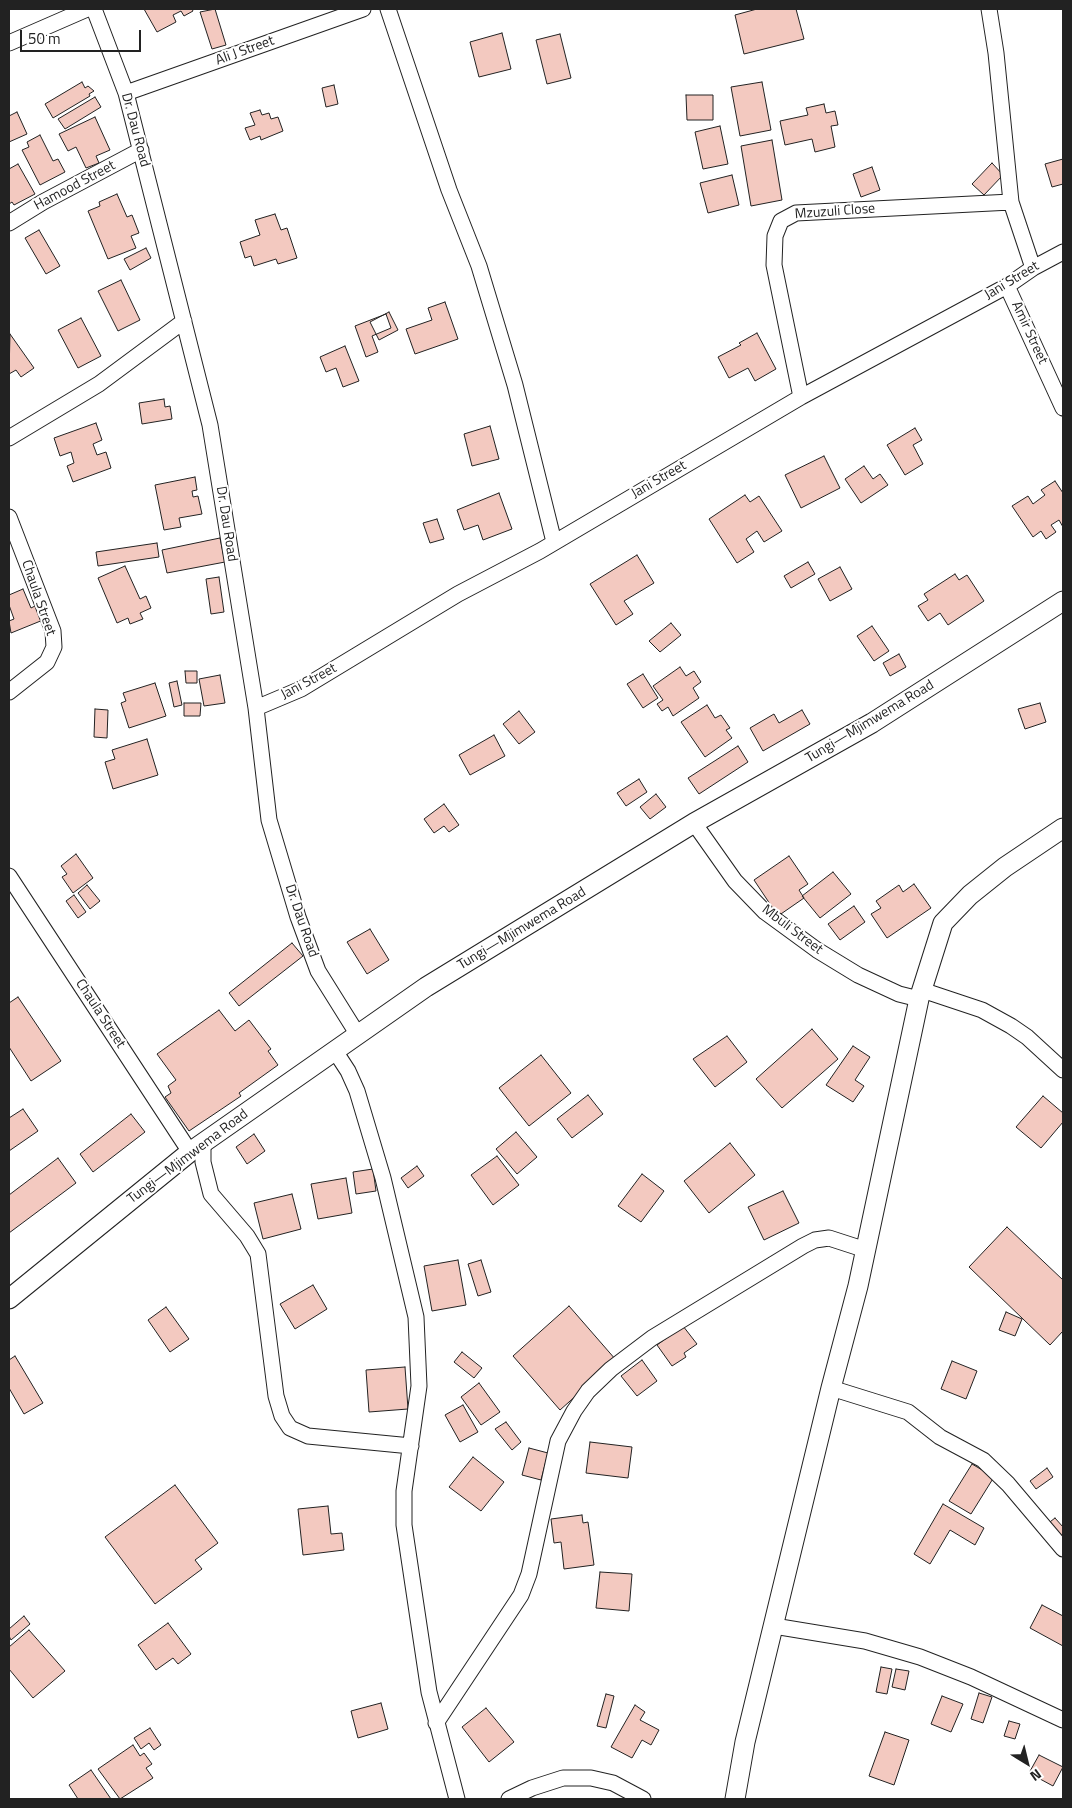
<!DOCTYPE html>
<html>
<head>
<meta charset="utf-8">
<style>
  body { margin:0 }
  #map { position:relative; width:1072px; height:1808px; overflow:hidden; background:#fff; font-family:"Titillium Web",sans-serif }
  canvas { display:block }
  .frame { position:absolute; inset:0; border:10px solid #222; pointer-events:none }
  .north { position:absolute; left:1002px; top:1738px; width:50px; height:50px; -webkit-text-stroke:4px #fff; paint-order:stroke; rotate:144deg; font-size:14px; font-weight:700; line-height:20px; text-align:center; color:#222 }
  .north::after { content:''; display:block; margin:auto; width:18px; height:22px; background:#222; clip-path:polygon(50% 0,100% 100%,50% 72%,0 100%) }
  .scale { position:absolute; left:20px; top:30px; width:121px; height:22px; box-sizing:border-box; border:2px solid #222; border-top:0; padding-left:6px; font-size:15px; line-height:18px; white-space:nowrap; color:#222; -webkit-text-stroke:4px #fff; paint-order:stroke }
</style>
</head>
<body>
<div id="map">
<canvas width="1072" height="1808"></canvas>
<div class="frame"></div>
<div class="north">N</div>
<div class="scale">50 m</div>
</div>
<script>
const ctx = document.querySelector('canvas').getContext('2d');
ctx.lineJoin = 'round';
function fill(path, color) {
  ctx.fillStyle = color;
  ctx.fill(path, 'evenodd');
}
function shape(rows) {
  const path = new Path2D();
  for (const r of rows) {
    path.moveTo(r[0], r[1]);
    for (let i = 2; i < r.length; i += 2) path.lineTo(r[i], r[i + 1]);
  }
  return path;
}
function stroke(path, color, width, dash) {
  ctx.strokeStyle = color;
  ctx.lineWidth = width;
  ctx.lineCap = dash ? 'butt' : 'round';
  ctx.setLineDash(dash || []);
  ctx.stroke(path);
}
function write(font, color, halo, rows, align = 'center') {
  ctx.font = font + ' "Titillium Web",sans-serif';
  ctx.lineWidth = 4;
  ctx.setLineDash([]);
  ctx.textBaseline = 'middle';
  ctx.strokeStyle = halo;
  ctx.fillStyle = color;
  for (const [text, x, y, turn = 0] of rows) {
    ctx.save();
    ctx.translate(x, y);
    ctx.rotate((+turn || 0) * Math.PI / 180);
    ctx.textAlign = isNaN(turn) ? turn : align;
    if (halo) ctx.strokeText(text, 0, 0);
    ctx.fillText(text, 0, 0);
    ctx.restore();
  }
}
const building = shape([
  [144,9,192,9,193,11,184,16,181,11,173,15,176,22,157,32,144,9],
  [215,9,226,45,212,49,200,12,215,9],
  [757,9,796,9,804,39,744,54,735,15,757,9],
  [502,33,511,69,479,77,470,42,502,33],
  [560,34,571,78,547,84,536,40,560,34],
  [82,82,85,88,88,86,94,91,89,94,90,96,53,118,45,104,82,82],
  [762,82,771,130,740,136,731,87,762,82],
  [334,85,338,104,326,107,322,88,334,85],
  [686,95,713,95,713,120,687,120,686,95],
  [95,97,101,107,65,129,58,119,95,97],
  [824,104,826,113,835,111,838,125,831,126,835,147,815,152,812,139,785,145,780,121,808,115,806,108,824,104],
  [260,110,262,115,269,113,271,119,278,117,283,131,261,140,260,136,250,140,245,128,255,125,250,113,260,110],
  [17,112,27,134,9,142,9,116,17,112],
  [95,117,110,150,96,156,99,163,86,168,76,147,68,151,59,134,95,117],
  [720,126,728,164,703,169,695,132,720,126],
  [40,135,53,161,58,159,65,172,40,185,22,150,29,147,27,142,40,135],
  [772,140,782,200,751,206,741,146,772,140],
  [1063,159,1063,184,1052,187,1045,164,1063,159],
  [992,163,1003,175,984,195,972,184,992,163],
  [18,164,35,194,14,205,12,202,9,204,9,169,18,164],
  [872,167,880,190,861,197,853,174,872,167],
  [732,175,739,205,708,213,700,183,732,175],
  [117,194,127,217,132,215,139,233,131,236,136,248,108,259,88,211,100,206,99,202,117,194],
  [275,214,281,230,287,228,297,258,278,264,276,259,254,266,251,256,245,258,240,242,260,235,255,220,275,214],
  [39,230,60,266,46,274,25,238,39,230],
  [146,248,151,258,130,270,124,259,146,248],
  [121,280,140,320,118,331,98,291,121,280],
  [445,302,458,339,415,354,406,329,432,320,428,308,445,302],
  [389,312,398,330,379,340,370,322,389,312],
  [386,314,391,328,372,336,378,352,366,357,355,326,386,314],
  [81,318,101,356,78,368,58,330,81,318],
  [757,333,776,369,755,381,748,368,729,378,718,357,741,345,739,343,757,333],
  [10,334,34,368,21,377,16,370,9,374,10,334],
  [345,346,359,381,343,387,336,368,326,372,320,357,345,346],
  [164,399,165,407,170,406,172,419,142,424,139,403,164,399],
  [96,423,102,440,93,444,97,455,106,452,111,468,73,482,67,466,74,463,71,452,60,456,54,438,96,423],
  [490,426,499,459,472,466,464,434,490,426],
  [915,428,922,440,913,445,923,464,905,475,887,445,915,428],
  [824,456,840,488,801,508,785,475,824,456],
  [864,466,873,479,880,474,888,485,861,503,845,479,864,466],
  [195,477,197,490,192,491,193,497,198,496,202,514,179,518,181,527,164,530,155,485,195,477],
  [1055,481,1063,493,1063,527,1059,520,1051,525,1056,532,1046,539,1041,531,1033,537,1012,506,1028,496,1033,504,1045,495,1041,490,1055,481],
  [499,493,512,529,483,540,478,525,464,530,457,510,499,493],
  [745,495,750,502,759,496,782,531,764,542,757,531,746,539,754,552,737,563,709,519,745,495],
  [437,519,444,539,430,543,423,523,437,519],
  [220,538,225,562,167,573,162,550,220,538],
  [157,543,159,557,98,566,96,552,157,543],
  [637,555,654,583,624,601,633,614,616,625,590,584,637,555],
  [808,562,815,574,791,588,784,576,808,562],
  [125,566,140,599,146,596,151,608,140,613,143,619,130,624,128,618,117,623,98,578,125,566],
  [840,567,852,589,830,601,818,579,840,567],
  [955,574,959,580,967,575,984,601,948,625,940,613,928,621,918,606,928,600,924,594,955,574],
  [219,577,224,612,211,614,206,579,219,577],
  [23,589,31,608,37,605,43,620,11,633,9,621,14,619,9,605,9,595,23,589],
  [671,623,681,635,660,652,649,641,671,623],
  [872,626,889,651,874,661,857,636,872,626],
  [899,654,906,667,890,676,883,663,899,654],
  [680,667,686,676,694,671,701,682,693,688,699,698,673,716,668,707,662,711,657,704,663,700,653,686,680,667],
  [185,671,197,671,197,683,186,683,185,671],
  [643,674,658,698,643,708,627,684,643,674],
  [220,675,225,703,204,706,199,679,220,675],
  [177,681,182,705,174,707,169,683,177,681],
  [155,683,166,716,129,728,121,703,126,701,123,693,155,683],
  [184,703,201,703,200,716,184,716,184,703],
  [1040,703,1046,722,1025,729,1018,709,1040,703],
  [707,705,715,718,721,715,730,728,726,730,732,738,705,757,681,722,707,705],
  [95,709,108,710,107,738,94,737,95,709],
  [802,710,810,724,763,751,750,728,774,714,779,723,802,710],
  [519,711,535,732,519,744,503,724,519,711],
  [494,735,505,756,470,775,459,755,494,735],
  [147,739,158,775,113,789,105,762,115,759,112,750,147,739],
  [738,746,748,762,699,794,688,778,738,746],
  [639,779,647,792,626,806,617,793,639,779],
  [656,794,666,807,650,819,640,807,656,794],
  [444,804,459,825,449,832,444,826,434,833,424,819,444,804],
  [76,854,93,878,73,893,62,877,67,874,61,866,76,854],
  [789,856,808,884,799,890,804,898,778,916,754,880,789,856],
  [833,872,851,894,820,918,802,896,833,872],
  [914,884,931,908,887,938,871,914,881,908,876,901,899,885,903,892,914,884],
  [87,885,100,901,90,909,78,893,87,885],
  [74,895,86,912,78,918,66,901,74,895],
  [854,906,865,922,840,940,828,924,854,906],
  [370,929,389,960,367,974,347,942,370,929],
  [292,943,303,956,239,1006,229,993,292,943],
  [18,997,61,1061,31,1081,9,1047,9,1003,18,997],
  [219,1010,235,1031,249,1020,271,1049,268,1051,278,1065,239,1093,241,1096,189,1131,165,1097,171,1093,168,1086,176,1080,157,1054,219,1010],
  [812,1029,838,1059,782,1108,756,1079,812,1029],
  [727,1036,747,1062,715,1087,693,1059,727,1036],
  [853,1046,870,1057,855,1080,864,1086,853,1102,826,1085,853,1046],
  [541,1055,571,1093,529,1126,499,1088,541,1055],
  [588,1095,603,1114,572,1138,557,1119,588,1095],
  [1043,1096,1063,1113,1063,1122,1041,1148,1016,1127,1043,1096],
  [23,1109,38,1131,9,1151,9,1118,23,1109],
  [131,1114,145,1132,93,1172,80,1154,131,1114],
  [516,1132,537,1157,517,1174,496,1149,516,1132],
  [254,1134,265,1151,247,1164,236,1147,254,1134],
  [730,1143,755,1175,709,1213,684,1181,730,1143],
  [497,1156,519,1185,493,1205,471,1175,497,1156],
  [58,1158,76,1183,9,1233,9,1195,58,1158],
  [417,1166,424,1176,408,1188,401,1178,417,1166],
  [373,1169,376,1191,356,1194,353,1172,373,1169],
  [642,1174,664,1191,641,1222,618,1206,642,1174],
  [346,1178,352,1213,318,1219,311,1184,346,1178],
  [783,1191,799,1223,764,1240,748,1207,783,1191],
  [292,1194,301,1229,263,1239,254,1203,292,1194],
  [1007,1227,1063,1280,1063,1331,1050,1345,969,1267,1007,1227],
  [458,1260,466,1305,432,1311,424,1266,458,1260],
  [481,1260,491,1292,478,1296,468,1264,481,1260],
  [313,1285,327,1309,295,1329,280,1304,313,1285],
  [569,1306,616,1360,560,1410,513,1356,569,1306],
  [166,1307,189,1339,170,1352,148,1320,166,1307],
  [1006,1312,1022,1319,1015,1336,999,1330,1006,1312],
  [683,1326,697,1344,684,1353,686,1357,672,1366,657,1345,683,1326],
  [462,1352,482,1368,474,1378,454,1362,462,1352],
  [15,1356,43,1403,24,1414,9,1388,9,1360,15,1356],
  [642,1360,657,1381,637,1396,621,1376,642,1360],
  [952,1361,977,1371,966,1399,941,1389,952,1361],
  [405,1367,408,1409,369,1412,366,1370,405,1367],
  [479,1383,500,1412,481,1425,461,1397,479,1383],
  [463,1405,478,1432,460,1442,445,1415,463,1405],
  [506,1422,521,1442,512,1450,495,1429,506,1422],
  [590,1442,632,1447,628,1478,586,1473,590,1442],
  [529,1448,548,1453,541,1480,522,1475,529,1448],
  [473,1457,504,1482,481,1511,449,1487,473,1457],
  [972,1464,994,1477,971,1514,949,1501,972,1464],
  [1047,1468,1053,1477,1036,1489,1030,1481,1047,1468],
  [175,1485,218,1543,195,1560,202,1569,155,1604,105,1537,175,1485],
  [943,1504,984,1528,975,1545,950,1530,930,1564,914,1554,943,1504],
  [328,1506,331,1534,342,1533,344,1550,303,1555,298,1509,328,1506],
  [582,1515,583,1523,588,1522,594,1565,564,1569,561,1542,554,1543,551,1519,582,1515],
  [1055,1518,1063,1527,1063,1538,1046,1525,1055,1518],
  [600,1572,632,1574,629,1611,596,1608,600,1572],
  [1042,1605,1063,1616,1063,1646,1030,1628,1042,1605],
  [24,1616,30,1624,11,1640,9,1636,9,1629,24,1616],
  [168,1623,191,1654,178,1664,173,1658,156,1670,138,1645,168,1623],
  [29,1630,65,1671,33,1698,9,1669,9,1647,29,1630],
  [881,1667,892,1669,887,1694,876,1692,881,1667],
  [896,1669,909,1671,905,1690,892,1687,896,1669],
  [979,1693,992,1697,983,1723,971,1719,979,1693],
  [606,1694,614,1696,606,1728,597,1726,606,1694],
  [942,1696,963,1704,951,1732,931,1724,942,1696],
  [381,1703,388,1729,358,1738,351,1711,381,1703],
  [635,1705,645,1712,640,1720,659,1730,651,1745,642,1740,632,1758,611,1747,635,1705],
  [486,1708,514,1742,489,1762,462,1727,486,1708],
  [1009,1721,1020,1724,1015,1739,1004,1736,1009,1721],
  [150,1728,161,1745,154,1750,149,1743,141,1749,134,1738,150,1728],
  [885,1732,909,1740,894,1785,869,1776,885,1732],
  [133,1745,140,1756,144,1753,152,1764,146,1768,153,1778,120,1799,98,1769,133,1745],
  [1039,1755,1063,1767,1053,1786,1029,1773,1039,1755],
  [91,1770,111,1799,78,1799,69,1785,91,1770]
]);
const minor = shape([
  [94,9,126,93,210,425,256,708,269,820,298,917,318,971,358,1035],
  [388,9,449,190,479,266,515,385,554,542],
  [989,9,996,53,1011,202,1033,268],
  [9,43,87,9],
  [126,93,363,9],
  [9,223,43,202,141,150],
  [1007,286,1063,408],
  [801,397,774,265,775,236,781,221,796,213,1011,202],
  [9,438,99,384,184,321],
  [9,517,53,631,54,647,47,662,9,692],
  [256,708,301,689,458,594,540,551,801,397,1007,286,1033,268,1063,252],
  [694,823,735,881,765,912,817,950,858,975,899,994,919,999],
  [9,876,190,1152],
  [922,990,982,1010,1011,1026,1027,1037,1063,1070],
  [335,1051,348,1071,357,1091,383,1178,416,1317,419,1386,404,1491,404,1525,429,1692,457,1799],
  [203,1142,203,1162,211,1194,247,1236,258,1254,276,1396,282,1416,290,1428,308,1436,411,1446],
  [831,1388,908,1412,940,1437,983,1460,1008,1484,1063,1549],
  [774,1626,865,1641,920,1657,971,1677,1063,1720],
  [436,1723,521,1595,529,1574,558,1441,574,1411,588,1391,611,1369,652,1338,803,1246,815,1240,829,1238,866,1250],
  [509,1799,532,1788,563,1778,591,1778,613,1783,643,1799]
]);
const tertiary = shape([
  [9,1299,190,1152,426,987,694,823,872,723,1063,601],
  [735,1799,745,1742,831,1388,858,1286,919,999,943,923,970,895,1005,867,1063,828]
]);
const streetNames = [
  ["Ali J Street",245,51,-20],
  ["Dr. Dau Road",135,130,75],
  ["Hamood Street",75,186,-28],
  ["Mzuzuli Close",835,212,-4],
  ["Jani Street",1012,281,-31],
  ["Amir Street",1029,333,65],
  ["Jani Street",659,480,-30],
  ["Dr. Dau Road",226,524,81],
  ["Chaula Street",38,598,71],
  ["Jani Street",309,682,-28],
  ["Tungi—Mjimwema Road",870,722,-31],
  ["Dr. Dau Road",301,921,71],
  ["Tungi—Mjimwema Road",522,929,-31],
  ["Mbuli Street",792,930,37],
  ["Chaula Street",100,1014,57],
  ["Tungi—Mjimwema Road",188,1157,-37]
];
fill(building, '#f3c9c0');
stroke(building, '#222', 1);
stroke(minor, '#222', 17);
stroke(tertiary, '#222', 21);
stroke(minor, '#fff', 15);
stroke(tertiary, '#fff', 19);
write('14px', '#222', '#fff', streetNames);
</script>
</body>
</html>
